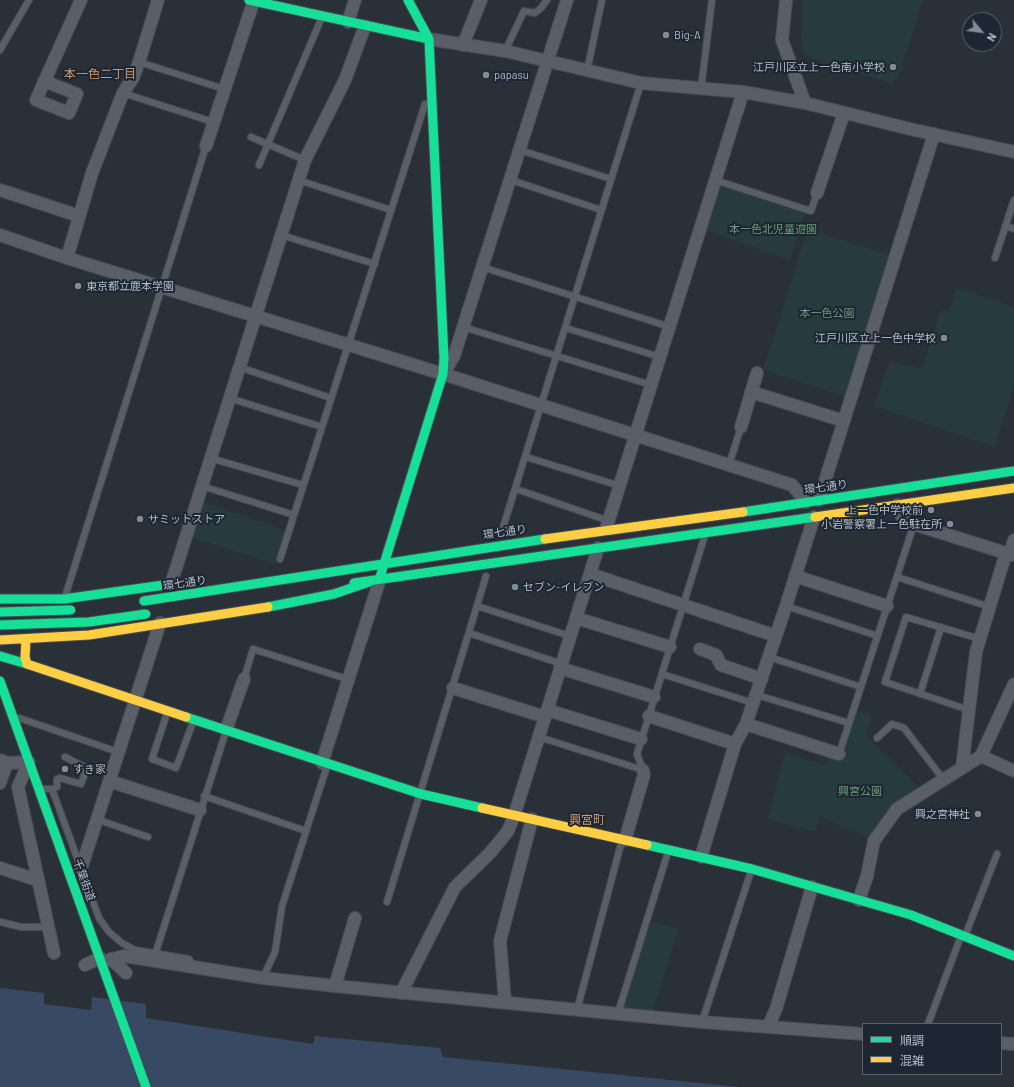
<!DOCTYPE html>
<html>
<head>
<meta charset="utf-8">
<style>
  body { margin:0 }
  #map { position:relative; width:1014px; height:1087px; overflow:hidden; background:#2a3038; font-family:Barlow,"Noto Sans JP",sans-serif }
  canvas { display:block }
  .legend { position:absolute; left:862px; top:1023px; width:140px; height:52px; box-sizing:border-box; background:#1d2633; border:1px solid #59626f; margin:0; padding:5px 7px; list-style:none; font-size:12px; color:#b4bcc9 }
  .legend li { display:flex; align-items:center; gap:8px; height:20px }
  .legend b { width:20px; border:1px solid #59626f }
  .north { position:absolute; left:962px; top:12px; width:40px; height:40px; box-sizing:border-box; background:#1d2633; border:1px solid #59626f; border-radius:50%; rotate:119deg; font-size:11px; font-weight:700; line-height:16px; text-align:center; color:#b4bcc9 }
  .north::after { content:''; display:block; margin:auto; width:14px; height:18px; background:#848b96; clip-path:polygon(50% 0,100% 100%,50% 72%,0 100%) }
</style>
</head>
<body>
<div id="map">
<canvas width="1014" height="1087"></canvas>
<ul class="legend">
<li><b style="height:5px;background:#16e098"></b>順調</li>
<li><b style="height:5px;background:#ffcf43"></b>混雑</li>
</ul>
<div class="north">N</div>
</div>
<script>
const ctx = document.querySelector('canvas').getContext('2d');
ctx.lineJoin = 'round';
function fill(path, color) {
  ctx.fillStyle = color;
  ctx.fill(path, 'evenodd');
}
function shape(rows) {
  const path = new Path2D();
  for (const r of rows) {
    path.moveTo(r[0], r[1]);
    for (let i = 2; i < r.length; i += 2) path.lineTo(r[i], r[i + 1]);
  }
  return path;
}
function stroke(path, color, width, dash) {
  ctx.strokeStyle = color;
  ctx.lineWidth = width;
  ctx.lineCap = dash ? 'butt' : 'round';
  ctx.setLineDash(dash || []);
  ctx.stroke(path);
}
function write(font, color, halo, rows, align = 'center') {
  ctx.font = font + ' Barlow,"Noto Sans JP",sans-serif';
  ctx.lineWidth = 4;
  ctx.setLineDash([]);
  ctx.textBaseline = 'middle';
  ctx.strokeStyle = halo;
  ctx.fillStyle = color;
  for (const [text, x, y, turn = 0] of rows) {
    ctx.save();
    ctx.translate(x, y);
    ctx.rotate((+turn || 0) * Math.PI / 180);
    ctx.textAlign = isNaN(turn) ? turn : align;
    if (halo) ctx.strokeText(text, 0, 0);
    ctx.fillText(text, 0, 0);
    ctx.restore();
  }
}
const green = shape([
  [803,0,923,0,898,78,894,77,892,84,805,56,801,43],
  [719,185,805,213,790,260,704,230],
  [808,229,892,256,847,397,763,370],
  [957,288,1014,307,1014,386,995,447,874,406,890,361,922,369,941,310,949,312],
  [201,502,285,530,275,564,190,537],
  [857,710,872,716,866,736,921,789,873,840,820,816,815,832,768,819,785,753,825,765,829,754,839,757],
  [649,920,679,929,652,1014,621,1011]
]);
const water = shape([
  [0,988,44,993,44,1004,91,1010,92,997,146,1004,146,1018,313,1044,315,1036,440,1048,443,1057,740,1087,0,1087]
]);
const lane = shape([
  [0,50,29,0],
  [505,51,524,11,535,13,541,8,547,0],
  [139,62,224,89],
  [587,71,602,0],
  [701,89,712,0],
  [123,93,213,122],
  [251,137,305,160],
  [520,150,611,179],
  [259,165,322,17],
  [298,180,391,210],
  [511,180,601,210],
  [715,180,811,211,817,193],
  [1006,226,1014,229],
  [281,235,375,264],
  [995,258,1014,200],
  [482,267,670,327],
  [463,327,651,385],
  [566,328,660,357],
  [239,367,331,398],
  [229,398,322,427],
  [526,457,620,486],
  [210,458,303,485],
  [729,465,741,427],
  [202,486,294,515],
  [516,489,609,521],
  [501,534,641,83],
  [280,559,425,104],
  [897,577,990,607],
  [65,597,206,146],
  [477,606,570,636],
  [786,606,878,636],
  [469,633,562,664],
  [769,657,861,687],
  [662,674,753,703],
  [244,679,253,649,347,679],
  [920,694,941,627],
  [757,695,849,723],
  [969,710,885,682,906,617,980,639],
  [167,713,152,759,176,768,193,722],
  [19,718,118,752],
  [539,737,643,770],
  [877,738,892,724,904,728,943,779],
  [839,754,914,524],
  [643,770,637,754,705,535],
  [57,787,57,779,60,778,81,784,87,768,65,757],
  [42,789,52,789,99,918,109,932,122,943,135,950,189,959,193,966],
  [204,796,306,831],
  [96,819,148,837],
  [387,902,486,576],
  [0,922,21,927,49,927],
  [965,936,997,854],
  [155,955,226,731],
  [263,978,275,952,282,906,327,766],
  [577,1010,622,840],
  [618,1013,668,852],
  [702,1022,751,871],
  [928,1024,961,936]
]);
const street = shape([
  [786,0,782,40,805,103],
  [348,22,355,0],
  [429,39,505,51,641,83,743,92,805,103,910,129,1014,152],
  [463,45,481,0],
  [44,81,77,94,69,113,36,100,81,0],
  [206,146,254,0],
  [0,190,79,216],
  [817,193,844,113],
  [0,235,67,258,443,374,792,485,806,502],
  [67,258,92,173,123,93,133,78,139,62,158,0],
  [444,373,454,356,567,0],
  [751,392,844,421],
  [741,427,757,373],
  [819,500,934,134],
  [897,505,904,521,1012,555],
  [606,529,743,92],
  [1010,554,1014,540],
  [590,574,776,636],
  [795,576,887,606],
  [171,584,305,160,345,80,365,26],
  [576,618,670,647],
  [700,649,716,655,721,665,762,679],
  [560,668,654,697],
  [453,688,545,717],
  [547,710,641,739],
  [649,716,735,744],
  [746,724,839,754],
  [226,730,244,679],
  [981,756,1014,771],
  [0,760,7,763,29,762,18,787,54,953],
  [322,763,380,579],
  [962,768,981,756,1014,684],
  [109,781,200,810],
  [0,783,7,763],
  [625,840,644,775,643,770],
  [701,857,735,744,746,724,786,606,814,517],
  [0,868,37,880],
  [81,869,160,623],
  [859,900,867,876,874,841,897,809,962,768,976,652,1006,553],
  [111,959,126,973],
  [101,962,124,956,263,978,335,986,702,1022,863,1034],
  [85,965,100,958],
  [335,986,355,918],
  [401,993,455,887,490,853,508,831,514,816,598,548],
  [505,1002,500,941,532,819],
  [768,1027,776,1009,812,887],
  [1001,1043,1014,1044]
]);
const fast = shape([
  [249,0,429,39],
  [743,512,1014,471],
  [380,577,443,374,444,358,429,39,408,0],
  [354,583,815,517],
  [0,599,64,599,164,585],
  [144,601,545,539],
  [268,607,334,594,369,582],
  [0,656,27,664],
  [0,681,146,1087],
  [186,717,421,794,482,808],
  [647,845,752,869,911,915,1014,956]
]);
const slow = shape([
  [815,517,1014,488],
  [545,539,743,512],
  [26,639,25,657,27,664,186,717],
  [0,640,89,635,268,607],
  [482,808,647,845]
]);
const fastBridge = shape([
  [0,612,71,610],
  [0,625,89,622,146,614]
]);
const markers = [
  [666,35,4,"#848b96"],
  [893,67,4,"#848b96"],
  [486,75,4,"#848b96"],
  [78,286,4,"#848b96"],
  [944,338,4,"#848b96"],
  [931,510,4,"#848b96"],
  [140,519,4,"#848b96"],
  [950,524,4,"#848b96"],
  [515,587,4,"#848b96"],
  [65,769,4,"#848b96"],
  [978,814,4,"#848b96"]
];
const poiNames = [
  ["Big-A",674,35],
  ["江戸川区立上一色南小学校",885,67,"right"],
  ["papasu",494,75],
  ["東京都立鹿本学園",86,286],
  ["江戸川区立上一色中学校",936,338,"right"],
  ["上一色中学校前",923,510,"right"],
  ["サミットストア",148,519],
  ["小岩警察署上一色駐在所",942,524,"right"],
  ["セブン-イレブン",523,587],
  ["すき家",73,769],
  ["興之宮神社",970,814,"right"]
];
const parkNames = [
  ["本一色北児童遊園",773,229],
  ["本一色公園",827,313],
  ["興宮公園",860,791]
];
const streetNames = [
  ["環七通り",826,487,-8],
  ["環七通り",505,532,-9],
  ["環七通り",185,583,-9],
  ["千葉街道",84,880,70]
];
const neighbourhoodNames = [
  ["本一色二丁目",100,74],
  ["興宮町",587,820]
];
fill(green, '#273a3e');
fill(water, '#384963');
stroke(lane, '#484c53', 8);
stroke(street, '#484c53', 14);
stroke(fast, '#484c53', 11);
stroke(slow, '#484c53', 11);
stroke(lane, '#5a5e66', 6);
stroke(street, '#5a5e66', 12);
stroke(fast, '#16e098', 9);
stroke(slow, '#ffcf43', 9);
stroke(fastBridge, '#484c55', 11, []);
stroke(fastBridge, '#16e098', 9);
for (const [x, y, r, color] of markers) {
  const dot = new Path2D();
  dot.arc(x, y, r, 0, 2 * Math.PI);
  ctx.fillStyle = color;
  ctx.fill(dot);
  stroke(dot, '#1d2633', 1.5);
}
write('11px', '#b4bcc9', '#1d2633', poiNames, 'left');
write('11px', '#6b9a76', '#1d2633', parkNames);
write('11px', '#b4bcc9', '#1d2633', streetNames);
write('12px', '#d59563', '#1d2633', neighbourhoodNames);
</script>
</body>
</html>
